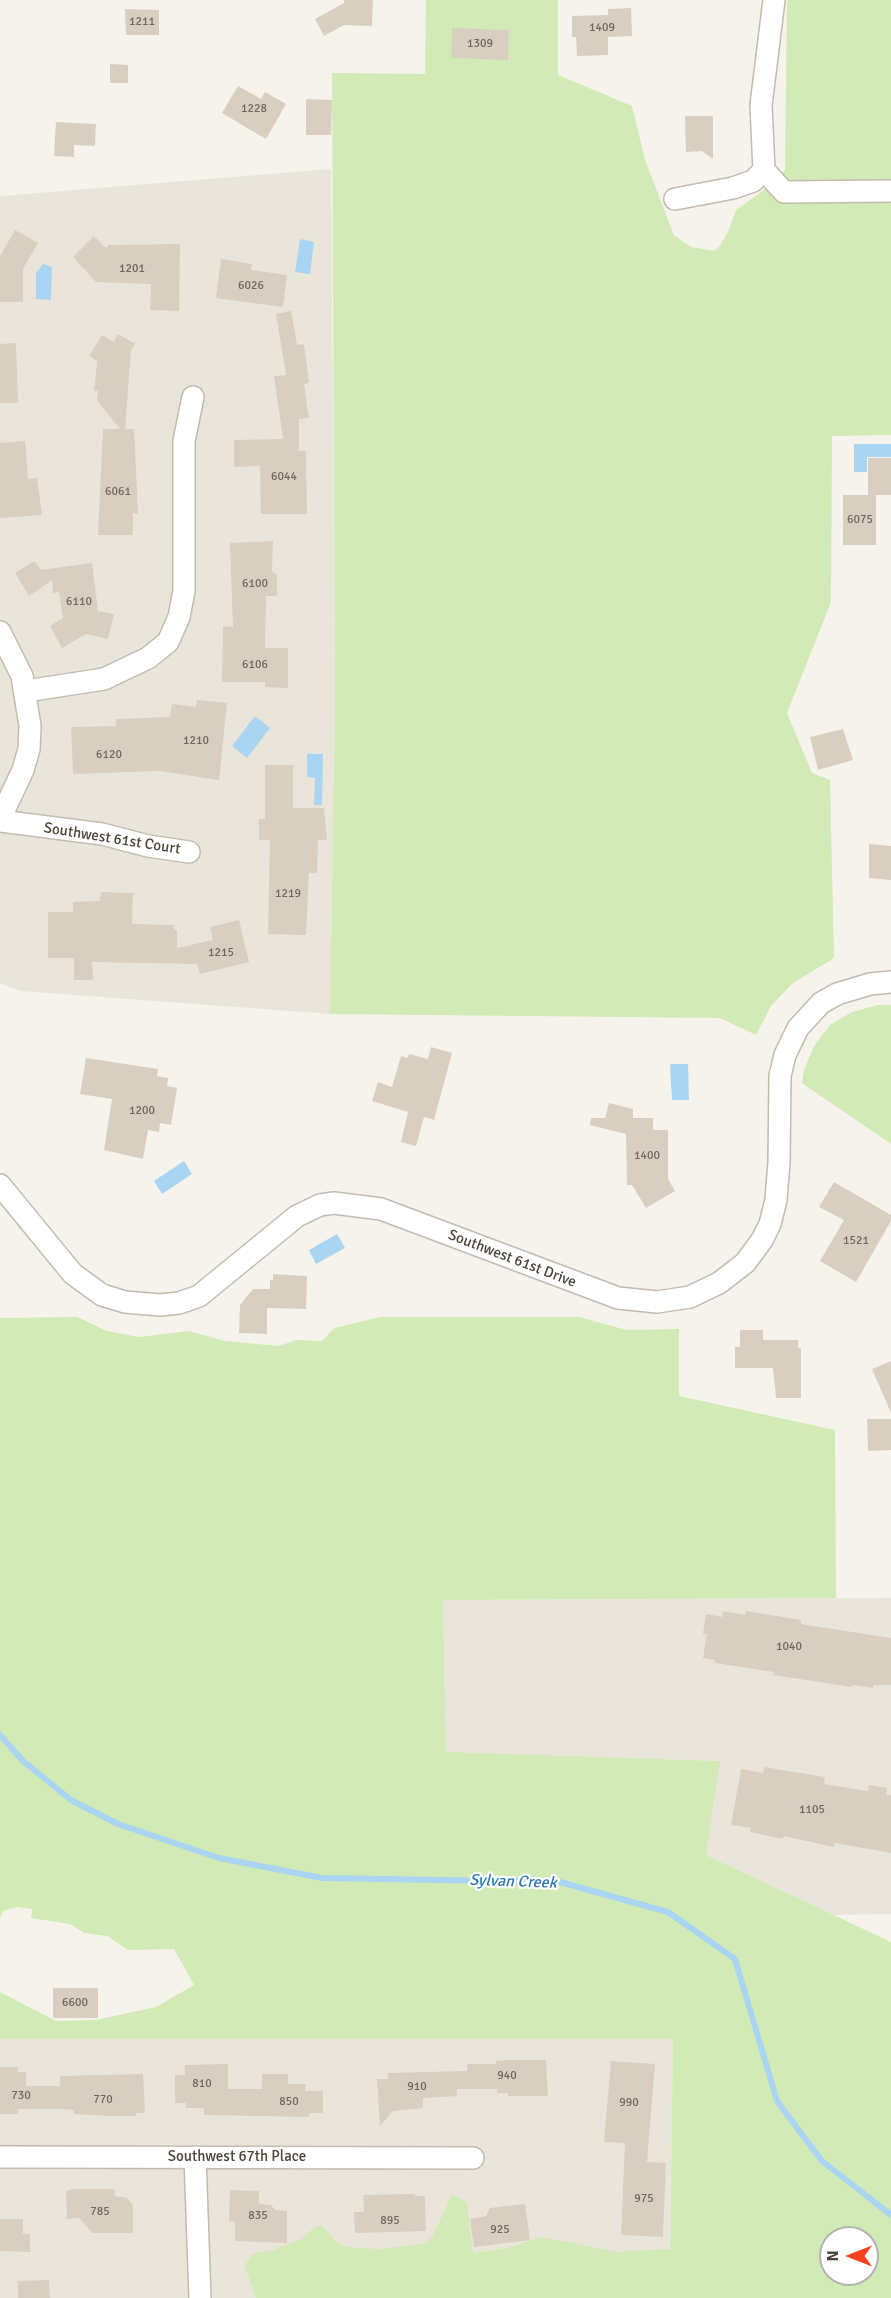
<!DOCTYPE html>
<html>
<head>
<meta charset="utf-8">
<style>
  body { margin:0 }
  #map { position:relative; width:891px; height:2298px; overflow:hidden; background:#f6f3ec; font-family:Signika,sans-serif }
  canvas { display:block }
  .north { position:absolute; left:819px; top:2226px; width:60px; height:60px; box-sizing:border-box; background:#fff; border:2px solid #b7b4b0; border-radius:50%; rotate:270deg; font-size:16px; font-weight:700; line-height:24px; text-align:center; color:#4b4439 }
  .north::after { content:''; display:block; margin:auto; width:21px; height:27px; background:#fc3f1d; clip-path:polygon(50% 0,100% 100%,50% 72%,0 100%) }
</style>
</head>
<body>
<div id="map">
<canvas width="891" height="2298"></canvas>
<div class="north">N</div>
</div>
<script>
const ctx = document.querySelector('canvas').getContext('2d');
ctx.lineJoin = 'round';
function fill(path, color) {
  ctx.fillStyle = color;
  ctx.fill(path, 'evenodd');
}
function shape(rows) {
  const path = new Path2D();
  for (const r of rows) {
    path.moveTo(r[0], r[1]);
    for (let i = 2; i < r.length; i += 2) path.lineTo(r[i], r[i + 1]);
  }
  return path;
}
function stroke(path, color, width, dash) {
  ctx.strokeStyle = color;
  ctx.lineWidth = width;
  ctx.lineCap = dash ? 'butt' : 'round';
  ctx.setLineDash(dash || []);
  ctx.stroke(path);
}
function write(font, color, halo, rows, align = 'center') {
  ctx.font = font + ' Signika,sans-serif';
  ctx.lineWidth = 4.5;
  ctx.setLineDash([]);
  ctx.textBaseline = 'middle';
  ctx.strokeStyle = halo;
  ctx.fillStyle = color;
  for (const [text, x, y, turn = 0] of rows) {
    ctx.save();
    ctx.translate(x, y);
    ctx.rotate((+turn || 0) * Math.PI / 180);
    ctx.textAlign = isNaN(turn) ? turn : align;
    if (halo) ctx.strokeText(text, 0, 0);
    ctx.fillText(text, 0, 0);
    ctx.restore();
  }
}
const residential = shape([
  [331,169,335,701,330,1014,21,991,0,983,0,196],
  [891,1598,891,1914,833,1915,706,1855,719,1761,446,1753,443,1600],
  [0,2039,673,2039,669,2298,0,2298]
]);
const green = shape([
  [426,0,558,0,558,75,632,106,645,160,674,235,691,247,714,251,720,246,728,232,736,210,760,193,785,170,787,0,891,0,891,435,832,436,831,602,787,713,812,773,830,780,834,958,793,983,771,1006,756,1035,720,1018,330,1014,335,701,332,73,425,74],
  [878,1005,891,1005,891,1144,802,1083,804,1070,814,1046,830,1025,852,1012],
  [77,1317,107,1331,139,1337,189,1331,225,1341,279,1346,296,1340,322,1341,334,1328,380,1317,580,1317,626,1330,679,1329,679,1396,835,1430,836,1598,443,1600,446,1752,720,1761,706,1855,891,1942,891,2298,256,2298,245,2265,252,2254,273,2250,300,2240,315,2227,322,2226,336,2242,348,2247,379,2249,423,2244,432,2237,452,2195,467,2202,473,2253,508,2248,542,2237,617,2252,670,2249,673,2039,0,2039,0,1992,56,2021,96,2020,156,2007,194,1985,174,1949,128,1950,107,1936,84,1933,70,1924,31,1918,32,1909,17,1907,3,1911,0,1919,0,1318],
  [831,2238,867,2238,867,2274,831,2274]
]);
const water = shape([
  [300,239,314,242,310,274,295,272],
  [43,264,52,267,51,300,36,299,36,273],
  [854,444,891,444,891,457,867,457,867,472,854,472],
  [255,716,270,728,247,758,232,746],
  [307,754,323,754,322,805,314,805,315,778,307,777],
  [670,1064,688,1064,689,1100,672,1100],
  [184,1161,192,1174,162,1194,154,1181],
  [337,1234,345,1248,316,1264,309,1250]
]);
const stream = shape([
  [0,1735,23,1761,71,1800,118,1824,219,1858,322,1878,560,1882,668,1912,735,1959,777,2101,822,2161,891,2215]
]);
const building = shape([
  [344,0,373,0,372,26,344,25,324,36,315,19,344,3],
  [631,8,632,36,608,37,608,55,577,56,576,37,572,37,572,16,608,15,608,9],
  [125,9,159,10,159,35,126,35],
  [452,28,509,30,508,60,451,58],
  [110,64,128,65,128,83,110,83],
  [238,86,261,99,265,92,286,104,266,139,222,113],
  [306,99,332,100,331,135,306,135],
  [685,116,713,116,713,159,702,151,686,152],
  [56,122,96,124,95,146,74,145,74,157,54,156],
  [15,230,38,243,23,269,23,302,0,302,0,256],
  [94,236,106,248,109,245,180,244,179,311,150,310,151,284,96,282,73,257],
  [221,259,252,264,251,270,287,275,283,307,216,298],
  [291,311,297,345,304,344,309,383,304,384,309,418,299,419,299,451,306,451,307,514,261,514,260,466,234,467,234,440,283,439,274,376,286,375,276,314],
  [118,334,135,344,131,350,125,429,134,429,138,514,133,513,133,535,98,535,103,429,120,429,97,400,98,391,94,391,97,361,89,356,102,335,114,342],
  [16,343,18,403,0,403,0,344],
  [25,441,28,479,37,478,42,515,0,518,0,443],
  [868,458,891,458,891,495,876,495,876,545,843,545,843,495,868,495],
  [273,541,272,571,277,575,277,596,266,596,265,648,288,648,288,688,265,687,265,682,222,682,223,626,233,627,230,543],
  [34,561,41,570,92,563,98,611,114,614,108,639,86,634,62,648,50,626,63,618,59,592,53,593,52,580,29,596,15,573],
  [197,700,227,703,219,780,159,771,73,774,71,727,116,726,116,719,170,717,172,704,196,707],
  [843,729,853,760,818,770,810,737],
  [265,765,293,765,293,808,324,808,327,840,318,840,317,873,309,873,306,935,268,934,270,840,259,840,259,819,265,819],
  [869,844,891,846,891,880,869,878],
  [101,892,133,893,132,924,174,925,174,930,177,930,177,948,213,940,210,927,239,920,249,962,200,974,197,964,92,962,93,980,74,980,74,958,48,958,48,912,73,912,73,902,100,901],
  [431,1047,452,1053,434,1120,424,1117,416,1146,401,1142,408,1112,372,1101,378,1082,392,1087,401,1056,408,1058,409,1054,428,1059],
  [86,1058,158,1069,157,1076,168,1078,167,1086,177,1088,171,1125,160,1123,159,1132,148,1130,143,1159,104,1150,112,1099,80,1094],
  [609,1103,633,1109,633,1118,653,1118,653,1130,668,1130,668,1179,675,1191,646,1208,632,1185,627,1185,626,1134,590,1125,591,1118,605,1118],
  [834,1182,891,1215,891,1221,856,1282,820,1261,844,1220,819,1207],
  [273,1274,307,1276,306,1309,267,1308,267,1334,239,1333,240,1305,253,1289,270,1289,270,1280,273,1280],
  [740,1330,763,1330,763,1340,798,1340,798,1348,801,1348,801,1398,776,1398,773,1368,735,1368,735,1347,740,1347],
  [891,1361,891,1413,872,1369],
  [867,1419,891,1419,891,1450,868,1451],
  [723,1611,745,1615,746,1611,801,1620,801,1624,891,1638,891,1685,874,1685,873,1688,853,1685,852,1687,773,1675,774,1672,715,1663,715,1660,703,1658,707,1634,703,1634,706,1614,722,1617],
  [764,1767,825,1777,824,1784,868,1791,869,1785,887,1788,886,1795,891,1795,891,1853,835,1843,834,1847,784,1836,783,1839,750,1832,751,1828,731,1825,741,1769,763,1773],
  [53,1988,98,1988,98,2018,53,2018],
  [507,2060,546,2060,548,2096,508,2096,508,2093,497,2093,497,2089,457,2089,457,2096,423,2098,423,2108,393,2111,380,2126,377,2079,388,2079,388,2073,467,2071,467,2064,496,2064,496,2061],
  [611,2061,655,2064,647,2162,666,2163,663,2237,621,2235,625,2143,604,2142],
  [228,2064,228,2089,262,2089,262,2074,288,2074,288,2084,306,2084,305,2091,323,2091,323,2113,309,2113,309,2117,204,2115,204,2108,186,2108,186,2103,175,2103,175,2075,185,2075,185,2065],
  [0,2067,18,2067,18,2072,26,2072,26,2086,60,2086,60,2076,143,2074,145,2113,136,2113,136,2116,111,2116,74,2114,74,2110,62,2109,18,2109,18,2114,0,2114],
  [71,2189,115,2189,115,2196,127,2198,133,2205,133,2233,93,2233,79,2218,67,2219,66,2191],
  [230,2190,259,2191,259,2204,271,2205,275,2210,287,2211,287,2243,235,2241,235,2222,229,2221],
  [415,2194,415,2196,425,2196,426,2231,355,2233,354,2212,364,2212,363,2195],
  [525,2204,530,2240,474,2247,470,2219,486,2216,490,2208],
  [0,2219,23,2219,23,2234,30,2234,30,2252,0,2251],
  [49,2280,50,2298,18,2298,18,2281]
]);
const minor = shape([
  [764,170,761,105,774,0],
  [764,170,784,192,891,191],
  [675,199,733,188,753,181,764,170],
  [0,632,22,676,30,726,29,749,23,770,0,819],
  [26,691,104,679,148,658,168,642,179,617,184,591,184,441,193,397],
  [0,821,102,834,148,846,189,852],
  [0,1185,73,1274,102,1295,125,1302,160,1305,179,1303,199,1296,297,1216,320,1205,334,1203,381,1209,618,1298,657,1302,690,1297,719,1283,745,1263,762,1240,770,1224,776,1200,779,1162,780,1076,785,1055,798,1028,821,1003,837,994,870,984,891,982],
  [0,2157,473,2158],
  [195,2157,200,2298]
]);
const numberNames = [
  ["1211",142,22],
  ["1409",602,28],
  ["1309",480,44],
  ["1228",254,109],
  ["1201",132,269],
  ["6026",251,286],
  ["6044",284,477],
  ["6061",118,492],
  ["6075",860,520],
  ["6100",255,584],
  ["6110",79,602],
  ["6106",255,665],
  ["1210",196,741],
  ["6120",109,755],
  ["1219",288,894],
  ["1215",221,953],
  ["1200",142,1111],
  ["1400",647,1156],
  ["1521",856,1241],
  ["1040",789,1647],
  ["1105",812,1810],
  ["6600",75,2003],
  ["940",507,2076],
  ["810",202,2084],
  ["910",417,2087],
  ["730",21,2096],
  ["770",103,2100],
  ["850",289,2102],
  ["990",629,2103],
  ["975",644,2199],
  ["785",100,2212],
  ["835",258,2216],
  ["895",390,2221],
  ["925",500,2230]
];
const streetNames = [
  ["Southwest 61st Court",112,839,9],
  ["Southwest 61st Drive",512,1259,21],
  ["Southwest 67th Place",237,2157]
];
const waterNames = [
  ["Sylvan Creek",513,1882,2]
];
fill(residential, '#eae5da');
fill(green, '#d2eab5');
fill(water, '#a9d4f2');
stroke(stream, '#a9d4f2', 6);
fill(building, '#d8cfc1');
stroke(minor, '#c2bbae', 24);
stroke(minor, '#fff', 21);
write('12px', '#6e675b', null, numberNames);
write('15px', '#4b4439', '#fff', streetNames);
write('italic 16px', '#2e7ab2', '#fff', waterNames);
</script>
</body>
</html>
